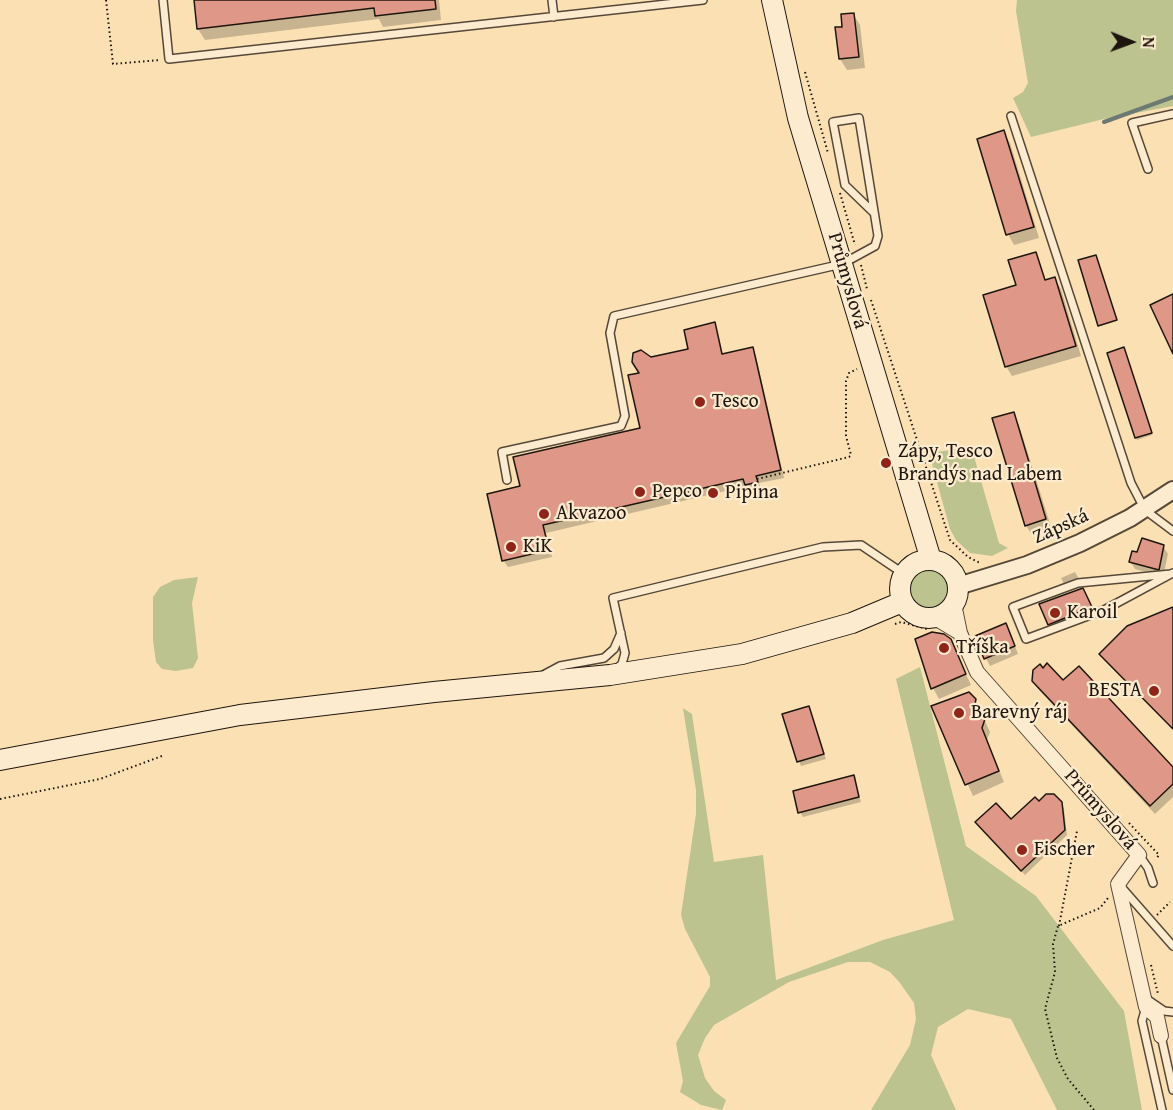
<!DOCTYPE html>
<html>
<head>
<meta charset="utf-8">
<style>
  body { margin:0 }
  #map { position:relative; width:1173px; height:1110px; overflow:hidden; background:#fbe0b4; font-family:"Gentium Book Plus",serif }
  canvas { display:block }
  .north { position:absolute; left:1101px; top:12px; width:60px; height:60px; -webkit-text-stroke:4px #fcebce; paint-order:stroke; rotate:91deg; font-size:16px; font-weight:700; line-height:24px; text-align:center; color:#1e160e }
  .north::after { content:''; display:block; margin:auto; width:21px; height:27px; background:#1e160e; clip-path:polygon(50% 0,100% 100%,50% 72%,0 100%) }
</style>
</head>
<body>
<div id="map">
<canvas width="1173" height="1110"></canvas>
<div class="north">N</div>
</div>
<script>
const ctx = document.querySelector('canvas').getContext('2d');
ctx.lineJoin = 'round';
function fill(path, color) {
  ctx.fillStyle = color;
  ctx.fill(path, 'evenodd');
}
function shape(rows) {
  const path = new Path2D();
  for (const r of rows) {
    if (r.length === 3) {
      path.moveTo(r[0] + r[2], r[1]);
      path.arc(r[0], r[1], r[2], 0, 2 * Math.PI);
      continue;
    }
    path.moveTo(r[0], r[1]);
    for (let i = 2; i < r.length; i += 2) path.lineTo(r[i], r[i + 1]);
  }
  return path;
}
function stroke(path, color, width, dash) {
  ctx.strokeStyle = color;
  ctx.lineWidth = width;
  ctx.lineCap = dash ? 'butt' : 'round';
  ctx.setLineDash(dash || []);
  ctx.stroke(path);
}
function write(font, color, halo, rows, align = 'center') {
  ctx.font = font + ' "Gentium Book Plus",serif';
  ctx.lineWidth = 4.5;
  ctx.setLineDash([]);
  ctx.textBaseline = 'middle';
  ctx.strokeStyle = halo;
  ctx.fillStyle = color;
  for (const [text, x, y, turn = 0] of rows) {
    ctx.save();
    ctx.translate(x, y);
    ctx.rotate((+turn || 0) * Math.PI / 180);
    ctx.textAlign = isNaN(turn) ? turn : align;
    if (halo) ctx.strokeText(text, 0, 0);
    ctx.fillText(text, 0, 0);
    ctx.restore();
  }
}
const green = shape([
  [1017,0,1173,0,1173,106,1104,119,1031,137,1013,98,1023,92,1028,83,1016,11],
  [965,448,973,453,999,543,1008,548,992,556,970,553,956,540,950,529,929,453],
  [930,588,22],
  [198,577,192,603,198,658,193,668,176,671,162,669,156,662,153,640,153,597,160,587,174,580],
  [920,667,966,846,1036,896,1124,1011,1142,1110,1057,1110,1011,1019,968,1009,938,1027,931,1055,956,1110,871,1110,910,1045,916,1019,914,1003,900,983,890,972,870,962,848,962,789,982,714,1025,705,1038,698,1055,705,1078,714,1091,726,1100,722,1110,701,1105,680,1092,683,1081,676,1043,710,986,710,977,685,929,681,915,696,814,696,790,683,708,692,714,714,862,763,855,776,980,883,940,954,920,896,679]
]);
const shadow = shape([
  [195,0,439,0,441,20,383,27,379,19,205,40,198,29],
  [853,14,860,25,865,68,847,70,840,59,844,28],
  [1003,132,1010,143,1039,238,1014,245,1008,234],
  [1035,253,1046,281,1055,279,1061,289,1081,356,1012,376,1006,366,1018,286],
  [714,324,723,355,752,348,756,356,784,478,759,483,761,490,750,492,747,486,546,533,552,557,508,567,503,560,522,488,642,429,642,374,650,359,689,350],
  [1124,351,1152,435,1137,440,1136,438],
  [1013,414,1019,425,1052,530,1032,536,1026,525],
  [1163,546,1168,554,1163,577,1135,569,1130,561,1138,554],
  [1075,572,1079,579,1064,584,1061,578],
  [1084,593,1092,610,1051,627,1049,624],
  [1010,633,1018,654,990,666,986,658],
  [950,640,971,685,939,699,933,688],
  [1034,681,1063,682,1173,769,1173,797,1155,814,1039,690],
  [975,700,990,732,987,740,1004,782,973,796,933,707],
  [808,707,826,759,801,766,799,761],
  [853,777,861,802,803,817,800,812],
  [1039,803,1061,803,1064,809,1067,835,1025,875,977,823,1011,822]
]);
const stream = shape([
  [1104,122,1173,97]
]);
const building = shape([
  [194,0,435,0,436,9,375,16,374,8,197,29,194,0],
  [854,13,859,57,839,59,835,27,842,27,841,14,854,13],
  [1004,130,1034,227,1006,235,977,139,1004,130],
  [1036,252,1045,280,1055,277,1076,346,1005,367,983,295,1016,285,1008,260,1036,252],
  [1096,255,1117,320,1098,326,1078,260,1096,255],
  [1173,294,1173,354,1150,305,1173,294],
  [715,322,722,354,753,347,781,470,756,476,758,482,745,485,743,479,543,525,549,550,502,561,487,494,520,486,513,457,640,428,628,375,639,373,632,362,633,353,641,350,651,357,688,349,684,330,715,322],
  [1124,347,1152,433,1135,438,1107,353,1124,347],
  [1014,412,1046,519,1025,526,992,418,1014,412],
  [1142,538,1164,545,1159,570,1129,562,1132,551,1137,552,1142,538],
  [1083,588,1092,607,1048,625,1039,604,1083,588],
  [1173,607,1173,729,1099,654,1127,626,1173,607],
  [1006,623,1015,646,984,659,975,636,1006,623],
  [932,632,944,634,951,639,966,674,931,689,915,639,932,632],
  [1047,663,1063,680,1079,666,1173,767,1173,784,1150,806,1032,681,1033,670,1040,664,1043,668,1047,663],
  [969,692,976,699,975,704,980,709,979,714,985,719,982,728,999,771,965,785,931,706,969,692],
  [809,706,824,754,797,762,782,714,809,706],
  [854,775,859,797,798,813,793,791,854,775],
  [1046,794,1054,794,1062,802,1065,830,1021,871,975,822,996,803,1011,819,1035,797,1039,801,1046,794]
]);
const path = shape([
  [106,0,113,64,160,60],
  [805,72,828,153],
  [840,193,855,245],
  [861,265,867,289],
  [871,300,950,540,968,557,980,563],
  [757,479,849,457,851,455,846,436,846,381,849,373,857,369],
  [895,624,901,622,927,629],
  [0,799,100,779,162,756],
  [1129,823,1159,855,1156,859],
  [1157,915,1170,902],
  [1059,926,1077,831],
  [1151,965,1158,994],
  [1094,1110,1068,1079,1057,1058,1045,1009,1055,972,1053,944,1058,926,1100,908,1108,898]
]);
const service = shape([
  [163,0,169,59,703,0],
  [552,0,554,17],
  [1011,116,1131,483,1145,510,1173,531],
  [1148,169,1132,123,1173,114],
  [507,480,502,452,621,426,625,416,610,333,614,316,842,264,875,246,878,236,859,118,833,122,845,185,874,213],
  [1171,574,1078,583,1013,607,1026,639,1104,610,1171,574,1173,573],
  [616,669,622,664,625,653,613,598,823,547,861,545,904,574],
  [545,674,560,666,604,658,614,649,621,633],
  [1139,855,1148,868,1153,883],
  [1123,889,1173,946],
  [1145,998,1164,1011,1173,1012],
  [1146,1007,1142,1021,1162,1110],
  [1161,1036,1173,1090]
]);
const minor = shape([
  [954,604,960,633,977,672,1139,855,1118,884,1146,1007,1157,1017,1161,1036],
  [935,618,960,633]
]);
const tertiary = shape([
  [958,586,1027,565,1080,543,1130,518,1173,490]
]);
const secondary = shape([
  [772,0,798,118,931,560],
  [929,589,29],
  [0,760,240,715,434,692,610,675,742,654,852,623,902,602]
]);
const markers = [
  [700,402,6,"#8f2418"],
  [886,463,6,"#8f2418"],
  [640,492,6,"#8f2418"],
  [713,493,6,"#8f2418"],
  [544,514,6,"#8f2418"],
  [511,547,6,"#8f2418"],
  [1055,613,6,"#8f2418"],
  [944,648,6,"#8f2418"],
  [1154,691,6,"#8f2418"],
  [959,713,6,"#8f2418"],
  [1022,850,6,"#8f2418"]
];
const streetNames = [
  ["Průmyslová",847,281,74],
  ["Zápská",1061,527,-24],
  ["Průmyslová",1100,810,49]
];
const poiNames = [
  ["Tesco",712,402],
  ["Zápy, Tesco",898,452],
  ["Brandýs nad Labem",898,475],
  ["Pepco",652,492],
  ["Pipina",725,493],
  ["Akvazoo",556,514],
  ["KiK",523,547],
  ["Karoil",1067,613],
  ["Tříška",956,648],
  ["BESTA",1142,691,"right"],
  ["Barevný ráj",971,713],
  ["Fischer",1034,850]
];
fill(green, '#bcc38f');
fill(shadow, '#0003');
stroke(stream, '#6d7973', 4);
fill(building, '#df9887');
stroke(building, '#1e160e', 1.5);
stroke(service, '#554838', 10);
stroke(minor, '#554838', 16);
stroke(tertiary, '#554838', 20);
stroke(secondary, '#1e160e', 22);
stroke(path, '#1e160e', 2, [1.5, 3]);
stroke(service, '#fcebce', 7);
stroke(minor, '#fcebce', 14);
stroke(tertiary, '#fcebce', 16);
stroke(secondary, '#fcebce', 20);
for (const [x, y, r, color] of markers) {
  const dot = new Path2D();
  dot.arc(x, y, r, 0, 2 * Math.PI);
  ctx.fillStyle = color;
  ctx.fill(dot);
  stroke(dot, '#fcebce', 2);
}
write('20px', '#1e160e', '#fcebce', streetNames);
write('20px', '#1e160e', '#fcebce', poiNames, 'left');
</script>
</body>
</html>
